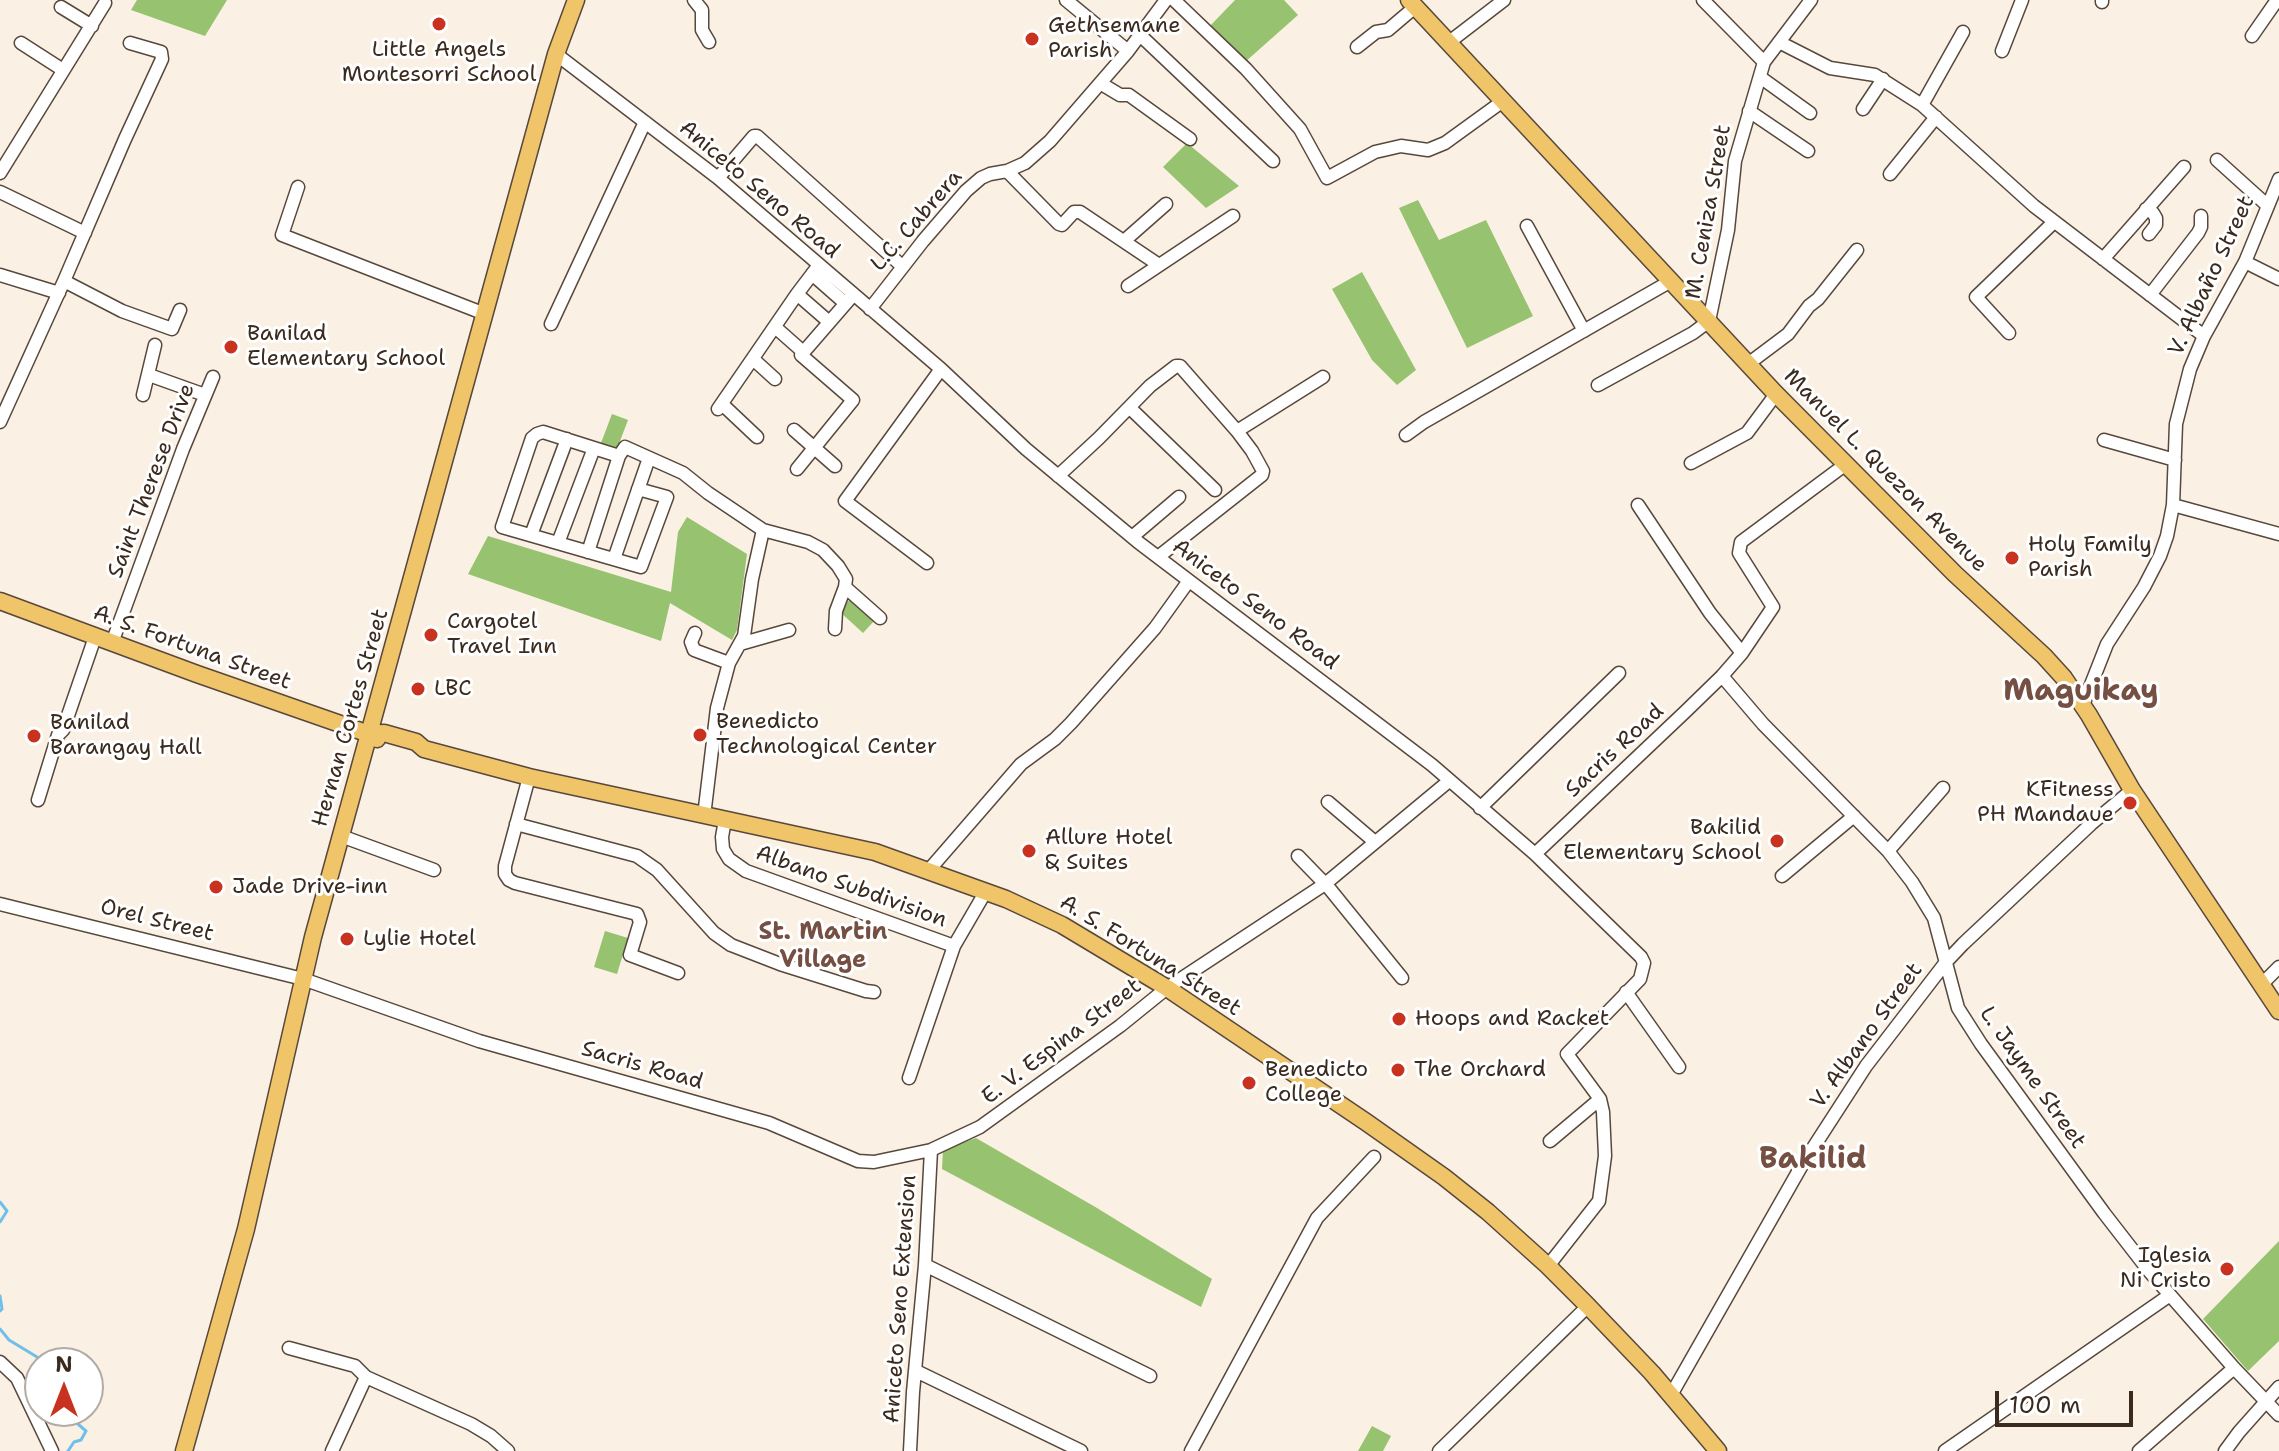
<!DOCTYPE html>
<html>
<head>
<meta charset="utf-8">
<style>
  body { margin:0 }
  #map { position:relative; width:2279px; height:1451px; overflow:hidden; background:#faf0e3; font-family:"Shantell Sans",sans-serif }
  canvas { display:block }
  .north { position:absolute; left:24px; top:1347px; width:80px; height:80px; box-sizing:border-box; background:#fff; border:2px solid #b1aaa5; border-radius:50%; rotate:0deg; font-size:22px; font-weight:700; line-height:32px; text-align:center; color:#3b2a1e }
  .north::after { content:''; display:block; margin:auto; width:28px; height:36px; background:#c8321e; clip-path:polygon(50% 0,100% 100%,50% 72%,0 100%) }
  .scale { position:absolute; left:1995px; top:1391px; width:138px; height:36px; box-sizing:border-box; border:4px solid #3b2a1e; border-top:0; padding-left:10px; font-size:24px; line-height:28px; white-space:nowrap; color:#3b2a1e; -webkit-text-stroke:6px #fff; paint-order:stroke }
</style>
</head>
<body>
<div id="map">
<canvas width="2279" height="1451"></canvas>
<div class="north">N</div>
<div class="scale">100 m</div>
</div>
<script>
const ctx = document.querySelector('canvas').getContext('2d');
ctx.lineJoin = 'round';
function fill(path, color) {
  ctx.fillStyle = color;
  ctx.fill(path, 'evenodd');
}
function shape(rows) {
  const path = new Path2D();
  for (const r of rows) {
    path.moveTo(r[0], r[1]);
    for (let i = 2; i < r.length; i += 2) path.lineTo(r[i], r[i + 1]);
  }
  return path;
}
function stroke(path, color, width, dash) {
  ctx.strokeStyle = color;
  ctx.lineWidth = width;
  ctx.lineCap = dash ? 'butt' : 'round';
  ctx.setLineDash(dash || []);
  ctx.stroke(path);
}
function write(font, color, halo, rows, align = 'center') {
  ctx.font = font + ' "Shantell Sans",sans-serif';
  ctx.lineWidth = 6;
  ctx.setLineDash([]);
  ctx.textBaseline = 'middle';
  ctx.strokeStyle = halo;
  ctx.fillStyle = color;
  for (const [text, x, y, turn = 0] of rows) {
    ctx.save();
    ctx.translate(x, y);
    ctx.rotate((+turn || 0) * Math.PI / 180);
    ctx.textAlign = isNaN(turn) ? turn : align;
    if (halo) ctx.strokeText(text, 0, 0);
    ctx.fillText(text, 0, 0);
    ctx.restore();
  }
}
const green = shape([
  [137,0,227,0,205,36,131,10],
  [1235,0,1284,0,1298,15,1245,62,1209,27],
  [1187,143,1239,186,1206,208,1163,167],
  [1418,200,1439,240,1486,220,1533,316,1467,348,1399,208],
  [1362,272,1416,370,1397,385,1372,360,1332,289],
  [612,414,628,420,617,449,601,443],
  [687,517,747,554,737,630,732,640,670,603,661,641,468,574,488,536,671,592,678,532],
  [851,598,875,620,863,633,839,611],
  [605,931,628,938,617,974,594,967],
  [976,1138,1097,1208,1212,1279,1201,1307,942,1169,943,1150],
  [2279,1241,2279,1341,2248,1371,2203,1319],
  [1372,1426,1391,1436,1383,1451,1358,1451]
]);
const stream = shape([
  [0,1202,7,1211,0,1222],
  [0,1296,2,1309,0,1311],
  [0,1329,9,1340,47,1363],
  [57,1411,59,1414,72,1419,86,1431,81,1440,74,1442,68,1451]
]);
const minor = shape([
  [694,0,702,10,702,30,709,42],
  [1066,0,1128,51],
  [1174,0,1246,69,1300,129,1327,178,1375,152,1401,146,1428,150,1445,143,1503,101],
  [1703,0,1764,62],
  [2102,2,2102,0],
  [61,7,92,26],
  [1140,35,1273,161],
  [2252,36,2277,0],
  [1779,42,1830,68,1875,75,1922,105,2034,206,2204,336],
  [21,43,63,70],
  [1448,43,1504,0],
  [1357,47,1376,32,1388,30,1415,7],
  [2002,51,2022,0],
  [556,54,718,178,941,369,1026,449,1138,542,1432,765,1535,854,1641,957,1644,963,1640,979,1567,1054,1600,1099,1603,1112,1605,1156,1599,1201,1548,1266],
  [1760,77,1810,113],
  [1100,83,1120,95,1129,95,1190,139],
  [1922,105,1963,32],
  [1863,109,1883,79],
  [1749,111,1808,151],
  [2217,160,2268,206],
  [1007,171,1059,224,1062,225,1074,212,1080,212,1159,265],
  [0,173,105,3],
  [1890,174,1936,117],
  [718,178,754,136,757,136,902,266],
  [298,187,282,235,485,314],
  [0,192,85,233],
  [2146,209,2153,213,2156,218,2156,225,2149,234],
  [1527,226,1584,331],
  [1124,241,1166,204],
  [2103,259,2184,167],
  [2245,262,2279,279],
  [812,274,845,303],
  [0,275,59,293],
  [64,281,122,311,172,329,180,310],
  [1128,286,1233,216],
  [797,294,828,321],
  [2150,295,2198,233,2201,227,2201,216],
  [870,309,923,241,966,191,981,178,990,174,1007,171,1025,163,1050,141,1128,51,1166,0],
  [551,324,645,122],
  [775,327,801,350],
  [2009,333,1976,297,2054,222],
  [753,359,775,379],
  [1748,364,1788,334,1809,306,1818,299,1857,250],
  [149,375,205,395],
  [1598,385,1693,333,1709,321,1728,230,1735,161,1764,62,1811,0],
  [143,395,155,345],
  [722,404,757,437],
  [1130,408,1215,490],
  [718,409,797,294,819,265],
  [0,422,64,281,125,139,162,59,161,52,130,43],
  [794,430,835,466],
  [1237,431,1323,377],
  [1406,435,1424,422,1671,281],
  [2104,440,2175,460],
  [619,456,543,432,537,434,532,438,502,527,641,567,667,497,638,489],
  [1691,463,1747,433,1776,394],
  [797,469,853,400,801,355,853,295],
  [1058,476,1099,438,1150,386,1176,366,1180,366,1237,431,1252,451,1263,471,1262,475,1158,557],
  [1638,505,1710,613,1742,653],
  [2173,505,2279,534],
  [531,535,567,439],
  [1132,537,1179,497],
  [558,543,594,448],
  [588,552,619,456,625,447,683,473,708,493,763,530,808,542,823,550,838,566,846,579,845,587,836,611,835,629],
  [614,559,649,458],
  [927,563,845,501,941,369],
  [845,587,880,618],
  [695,633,691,642,694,650,729,663],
  [112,643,183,449,213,377],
  [740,644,789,630],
  [1722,676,1763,724,1888,851,1912,882,1934,918,1958,1008,1981,1044,2104,1213,2149,1271,2234,1368,2279,1415],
  [2083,705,2107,644,2144,587,2160,556,2167,536,2173,505,2176,424,2190,369,2204,336,2245,262,2279,179],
  [529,777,505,866,505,874,509,880,515,883,637,914,640,922,630,955,678,973],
  [38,800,58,735,63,730,95,637],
  [1328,802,1375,842],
  [1480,808,1619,673],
  [704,816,717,708,729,663,744,636,752,579,763,530],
  [725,820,722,837,723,849,729,859,746,871,954,946],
  [516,824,637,856,657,870,714,933,731,945,780,964,866,991,874,992],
  [341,836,434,870],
  [1888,851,1943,788],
  [1535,854,1686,711,1722,676,1742,653,1773,607,1739,553,1741,542,1846,464],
  [1298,856,1329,888,1402,978],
  [929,870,1021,764,1055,739,1071,723,1155,628,1188,582],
  [1782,876,1854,816],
  [0,904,303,979,479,1041,769,1123,858,1161,874,1162,931,1150,980,1127,1120,1026,1167,988,1325,884,1449,781],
  [2261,985,2279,967],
  [1626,992,1679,1067],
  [909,1078,954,946,986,891],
  [1550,1141,1600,1099],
  [925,1265,1150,1376],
  [289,1348,355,1366,366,1377],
  [0,1362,17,1378,52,1451],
  [916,1371,1081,1451],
  [366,1377,471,1424,491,1436,508,1451],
  [1671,1395,1802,1165,1866,1066,1946,962,1963,944,2091,824,2132,790],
  [332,1451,366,1377],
  [910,1451,913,1392,925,1265,931,1150],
  [1191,1451,1317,1218,1374,1157],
  [1439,1451,1588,1306],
  [1945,1451,2170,1295],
  [2139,1451,2234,1368],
  [2225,1451,2239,1432,2279,1387]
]);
const major = shape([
  [1409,0,1776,394,1955,574,2044,656,2064,678,2089,715,2132,790,2279,1011],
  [0,601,197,674,369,734,377,739],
  [369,734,384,733,416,742,424,749,529,777,875,852,1006,899,1062,925,1167,988,1366,1122,1444,1177,1488,1212,1548,1266,1588,1306,1652,1373,1718,1451],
  [184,1451,246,1229,313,937,556,54,576,0]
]);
const markers = [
  [439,24,8,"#c8321e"],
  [1032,39,8,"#c8321e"],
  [231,347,8,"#c8321e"],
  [2012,558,8,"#c8321e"],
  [431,635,8,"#c8321e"],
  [418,689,8,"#c8321e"],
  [700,735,8,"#c8321e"],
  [34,736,8,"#c8321e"],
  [2130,803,8,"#c8321e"],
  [1777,841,8,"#c8321e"],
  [1029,851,8,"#c8321e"],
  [216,887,8,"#c8321e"],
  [347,939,8,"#c8321e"],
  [1399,1019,8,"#c8321e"],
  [1398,1070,8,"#c8321e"],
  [1249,1083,8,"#c8321e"],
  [2227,1269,8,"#c8321e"]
];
const poiNames = [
  ["Gethsemane",1048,26],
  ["Parish",1048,51],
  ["Little Angels",439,50,"center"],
  ["Montesorri School",439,75,"center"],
  ["Banilad",247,334],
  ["Elementary School",247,359],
  ["Holy Family",2028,545],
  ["Parish",2028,570],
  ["Cargotel",447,622],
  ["Travel Inn",447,647],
  ["LBC",434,689],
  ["Benedicto",716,722],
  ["Technological Center",716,747],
  ["Banilad",50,723],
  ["Barangay Hall",50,748],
  ["KFitness",2114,790,"right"],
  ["PH Mandaue",2114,815,"right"],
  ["Bakilid",1761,828,"right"],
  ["Elementary School",1761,853,"right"],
  ["Allure Hotel",1045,838],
  ["& Suites",1045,863],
  ["Jade Drive-inn",232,887],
  ["Lylie Hotel",363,939],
  ["Hoops and Racket",1415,1019],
  ["Benedicto",1265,1070],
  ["College",1265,1095],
  ["The Orchard",1414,1070],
  ["Iglesia",2211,1256,"right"],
  ["Ni Cristo",2211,1281,"right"]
];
const streetNames = [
  ["Aniceto Seno Road",759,190,40],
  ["M. Ceniza Street",1709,212,-80],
  ["L.C. Cabrera",917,221,-49],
  ["V. Albaño Street",2212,276,-65],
  ["Manuel L. Quezon Avenue",1885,471,45],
  ["Saint Therese Drive",152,481,-69],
  ["Aniceto Seno Road",1255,605,37],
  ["A. S. Fortuna Street",192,648,20],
  ["Hernan Cortes Street",351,718,-74],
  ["Sacris Road",1615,751,-43],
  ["Albano Subdivision",851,887,20],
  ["Orel Street",157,921,14],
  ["A. S. Fortuna Street",1150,956,32],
  ["V. Albano Street",1867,1036,-54],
  ["E. V. Espina Street",1062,1042,-37],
  ["Sacris Road",642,1066,16],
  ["L. Jayme Street",2032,1078,55],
  ["Aniceto Seno Extension",901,1299,-86]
];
const neighbourhoodNames = [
  ["St. Martin",823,933],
  ["Village",823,961]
];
const districtNames = [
  ["Maguikay",2081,692],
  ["Bakilid",1813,1160]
];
fill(green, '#97c26f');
stroke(stream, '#6ec0ea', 3);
stroke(minor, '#58483c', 15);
stroke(major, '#58483c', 19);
stroke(minor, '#fff', 12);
stroke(major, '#f0c469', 16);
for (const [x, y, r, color] of markers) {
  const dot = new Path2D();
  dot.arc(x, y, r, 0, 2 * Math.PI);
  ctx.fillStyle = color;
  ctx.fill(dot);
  stroke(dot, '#fff', 3);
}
write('22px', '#3b2a1e', '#fff', poiNames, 'left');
write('22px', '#3b2a1e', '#fff', streetNames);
write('bold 24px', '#764f43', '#fff', neighbourhoodNames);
write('bold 30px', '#764f43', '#fff', districtNames);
</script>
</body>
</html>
